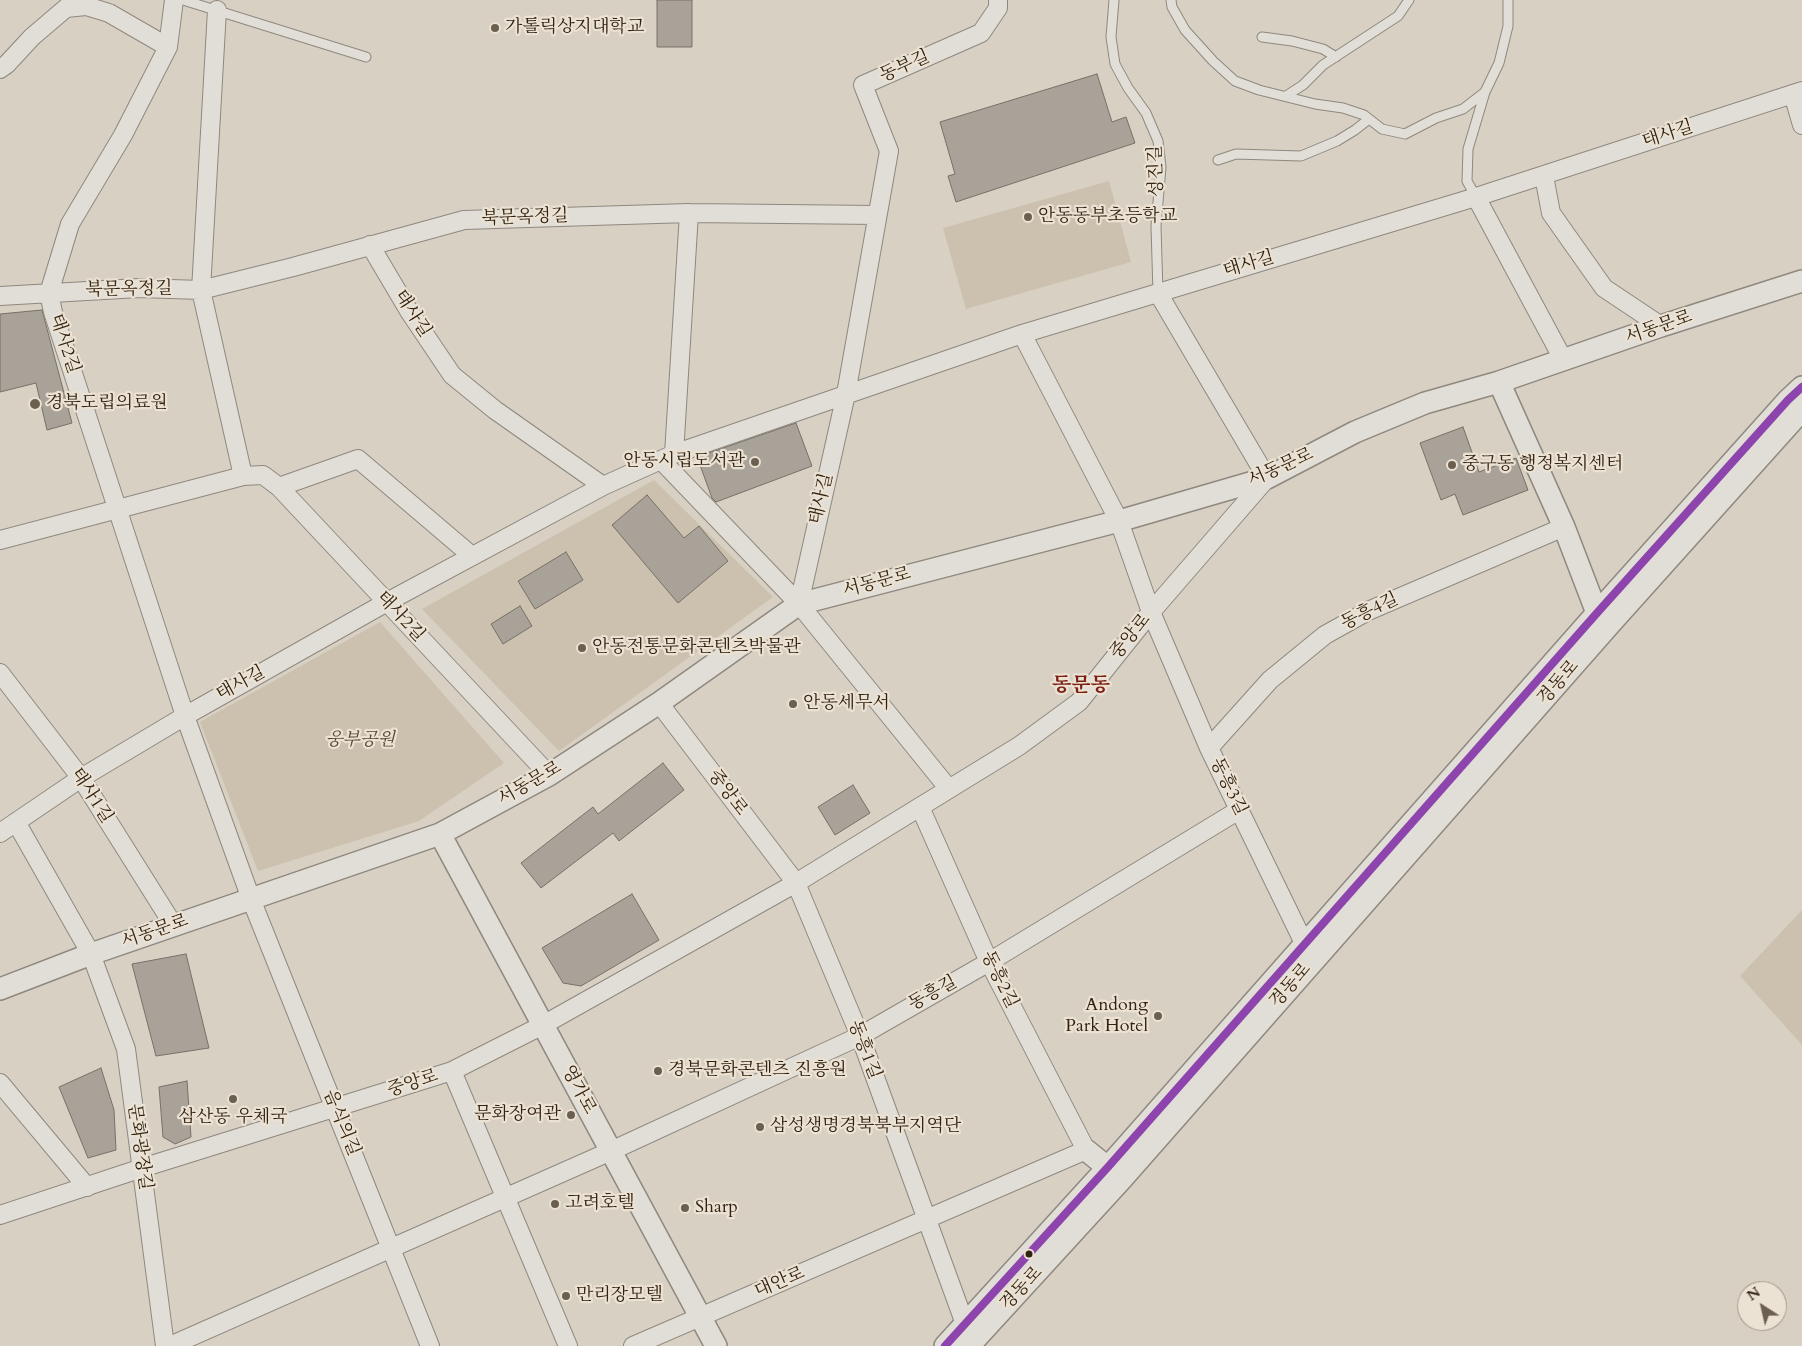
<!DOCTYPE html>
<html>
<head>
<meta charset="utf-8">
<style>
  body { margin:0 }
  #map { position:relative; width:1802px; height:1346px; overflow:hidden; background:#d8d0c3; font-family:Cardo,serif }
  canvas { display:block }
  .north { position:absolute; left:1737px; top:1281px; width:50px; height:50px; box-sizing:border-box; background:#ebe2d3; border:1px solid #a19586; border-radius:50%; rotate:325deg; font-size:14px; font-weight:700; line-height:20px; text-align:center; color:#312212 }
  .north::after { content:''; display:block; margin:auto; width:18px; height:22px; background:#6b5f50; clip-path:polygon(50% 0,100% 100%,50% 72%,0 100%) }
</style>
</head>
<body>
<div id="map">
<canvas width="1802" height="1346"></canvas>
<div class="north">N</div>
</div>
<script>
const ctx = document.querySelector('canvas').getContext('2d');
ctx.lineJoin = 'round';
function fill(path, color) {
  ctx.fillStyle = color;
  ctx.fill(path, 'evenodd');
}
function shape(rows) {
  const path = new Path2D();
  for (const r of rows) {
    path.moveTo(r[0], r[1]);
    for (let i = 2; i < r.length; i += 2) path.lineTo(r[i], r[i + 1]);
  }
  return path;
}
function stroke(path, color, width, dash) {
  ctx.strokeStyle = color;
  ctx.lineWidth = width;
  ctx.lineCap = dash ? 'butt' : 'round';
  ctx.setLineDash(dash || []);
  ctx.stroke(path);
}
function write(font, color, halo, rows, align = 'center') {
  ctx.font = font + ' Cardo,"Noto Serif KR",serif';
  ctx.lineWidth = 4.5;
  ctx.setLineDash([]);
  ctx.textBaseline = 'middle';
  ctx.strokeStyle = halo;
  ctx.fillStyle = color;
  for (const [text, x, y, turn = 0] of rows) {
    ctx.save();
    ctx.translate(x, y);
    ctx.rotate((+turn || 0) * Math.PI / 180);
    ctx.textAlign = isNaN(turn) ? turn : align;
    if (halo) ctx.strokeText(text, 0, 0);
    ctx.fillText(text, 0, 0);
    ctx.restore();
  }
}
const green = shape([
  [1109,181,1131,262,966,309,943,228],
  [654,480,773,597,559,751,422,609],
  [380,622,504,763,419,821,258,871,200,722],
  [1802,910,1802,1045,1740,976]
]);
const building = shape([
  [657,0,692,0,692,47,657,47,657,0],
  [1097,74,1112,122,1126,117,1135,143,956,202,948,176,955,174,940,122,1097,74],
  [42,310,72,423,47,430,36,383,0,392,0,314,42,310],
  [796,423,812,466,716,502,712,498,697,457,796,423],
  [1463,427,1479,472,1516,458,1528,490,1463,515,1455,494,1441,500,1420,443,1463,427],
  [647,495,684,538,699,526,728,561,678,603,612,525,647,495],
  [566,552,583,580,535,609,518,581,566,552],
  [520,606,532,626,503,644,491,624,520,606],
  [663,763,684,790,619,841,613,833,541,888,521,863,593,807,598,814,663,763],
  [853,785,870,813,835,835,818,807,853,785],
  [632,894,659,940,581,986,563,983,542,948,632,894],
  [186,954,209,1048,156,1056,132,964,186,954],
  [101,1068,114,1110,116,1150,88,1158,59,1087,101,1068],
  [187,1081,191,1137,175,1144,163,1137,159,1087,187,1081]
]);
const service = shape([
  [183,0,366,57],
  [1114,0,1111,37,1115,64,1128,88,1146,113,1158,141,1161,167,1156,226,1158,293],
  [1171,0,1172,7,1185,30,1213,61,1235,81,1259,90,1315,104,1343,108,1364,115,1382,129,1405,134,1436,118,1463,109,1485,92],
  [1262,37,1292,41,1323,49,1336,57],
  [1286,96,1303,85,1323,65,1398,16,1409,0],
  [1218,160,1236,154,1301,156,1337,141,1355,130,1369,119],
  [1476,197,1467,181,1468,149,1485,92,1499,63,1508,26,1508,0]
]);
const minor = shape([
  [174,0,168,47,123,135,70,224,49,293,53,312,185,716,251,899,430,1346],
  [217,10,201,290,243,476],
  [0,69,7,64,32,37,66,8,86,6,109,13,168,47],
  [1793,94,1802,125],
  [1544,176,1551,213,1604,288,1661,326],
  [1476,197,1564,361],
  [370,245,409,311,452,375,495,410,603,486],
  [0,296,139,288,201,290,293,267,464,220,689,213,877,215],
  [1022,334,1119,521,1151,612,1209,748,1305,945,1313,952],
  [674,454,689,213],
  [662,461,799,604,949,789],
  [279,487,358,459,472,556],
  [0,540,243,476,263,475,279,487,549,775],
  [799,604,846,394,889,151,863,85,981,33,998,8,998,0],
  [0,673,81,778,174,926],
  [659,703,796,883,860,1036,965,1324],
  [1209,748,1270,680,1325,635,1368,611,1564,527],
  [16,822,91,954,126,1049,165,1346],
  [0,833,81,778,185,716,387,602,603,486,674,454,1022,334,1476,197,1802,91],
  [452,1071,568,1346],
  [0,1083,87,1187],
  [0,1215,142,1168,452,1071,543,1025,796,883,1019,746,1079,702,1151,612,1267,478,1158,293],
  [170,1346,611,1151,860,1036,989,962,1239,810],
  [633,1346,1086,1150,989,962,920,807]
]);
const tertiary = shape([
  [1499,382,1564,527,1597,613,1606,620],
  [440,834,716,1346],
  [0,989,91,954,440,834,549,775,659,703,799,604,1119,521,1267,478,1355,432,1425,403,1499,382,1661,326,1802,281],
  [1086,1150,1118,1176],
  [945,1346,1108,1167,1597,613,1788,400,1802,387],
  [969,1346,1122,1179,1610,624,1802,410]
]);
const bus1 = shape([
  [945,1346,1108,1167,1597,613,1788,400,1802,387]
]);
const markers = [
  [495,28,5,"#6b5f50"],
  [1028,217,5,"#6b5f50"],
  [35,404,6,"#6b5f50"],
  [755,462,5,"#6b5f50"],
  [1452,465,5,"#6b5f50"],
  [582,648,5,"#6b5f50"],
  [793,704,5,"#6b5f50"],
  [1158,1016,5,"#6b5f50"],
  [658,1071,5,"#6b5f50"],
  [233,1099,5,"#6b5f50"],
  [571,1115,5,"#6b5f50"],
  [760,1127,5,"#6b5f50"],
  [555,1204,5,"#6b5f50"],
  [685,1208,5,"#6b5f50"],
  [1029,1254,4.5,"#312212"],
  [566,1296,5,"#6b5f50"]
];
const poiNames = [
  ["가톨릭상지대학교",505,28],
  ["안동동부초등학교",1038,217],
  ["경북도립의료원",46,404],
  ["안동시립도서관",745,462,"right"],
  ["중구동 행정복지센터",1462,465],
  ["안동전통문화콘텐츠박물관",592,648],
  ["안동세무서",803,704],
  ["Andong",1148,1006,"right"],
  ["Park Hotel",1148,1027,"right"],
  ["경북문화콘텐츠 진흥원",668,1071],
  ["문화장여관",561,1115,"right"],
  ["삼산동 우체국",233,1118,"center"],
  ["삼성생명경북북부지역단",770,1127],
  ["고려호텔",565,1204],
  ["Sharp",695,1208],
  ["만리장모텔",576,1296]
];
const streetNames = [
  ["동부길",905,67,-24],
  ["태사길",1668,135,-18],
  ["성진길",1157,171,-92],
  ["북문옥정길",525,218,-2],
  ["태사길",1249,265,-17],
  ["북문옥정길",129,290,-1],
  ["태사길",412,314,57],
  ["서동문로",1659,328,-19],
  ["태사2길",64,344,72],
  ["서동문로",1281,468,-24],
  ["태사길",822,499,-77],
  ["서동문로",877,583,-15],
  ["동흥4길",1370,612,-26],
  ["태사2길",400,617,47],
  ["중앙로",1131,637,-51],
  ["경동로",1559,683,-49],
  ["태사길",241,684,-29],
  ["서동문로",530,784,-30],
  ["동흥3길",1228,787,64],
  ["중앙로",727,793,53],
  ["태사1길",91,796,57],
  ["서동문로",155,932,-19],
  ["동흥2길",999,980,64],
  ["경동로",1291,986,-49],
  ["동흥길",933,994,-29],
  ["동흥1길",864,1050,69],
  ["중앙로",413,1084,-18],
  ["영가로",578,1090,62],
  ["음식의길",341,1123,68],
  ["문화광장길",139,1147,82],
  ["대안로",780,1283,-23],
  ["경동로",1022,1289,-47]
];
const parkNames = [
  ["웅부공원",360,741]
];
const quarterNames = [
  ["동문동",1081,686]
];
fill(green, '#ccc1af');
fill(building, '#a8a298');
stroke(building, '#777067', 1);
stroke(service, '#8e887f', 11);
stroke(minor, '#8e887f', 20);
stroke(tertiary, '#8e887f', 24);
stroke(service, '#e1ded7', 9);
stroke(minor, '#e1ded7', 18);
stroke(tertiary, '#e1ded7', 21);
stroke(bus1, '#8e44ad', 8);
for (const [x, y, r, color] of markers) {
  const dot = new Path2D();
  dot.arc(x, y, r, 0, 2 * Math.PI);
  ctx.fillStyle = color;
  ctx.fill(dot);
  stroke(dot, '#ebe2d3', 2);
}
write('18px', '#312212', '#ebe2d3', poiNames, 'left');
write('18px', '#312212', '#ebe2d3', streetNames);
write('italic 18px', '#554735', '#ebe2d3', parkNames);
write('bold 20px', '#7a1f14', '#ebe2d3', quarterNames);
</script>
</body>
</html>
